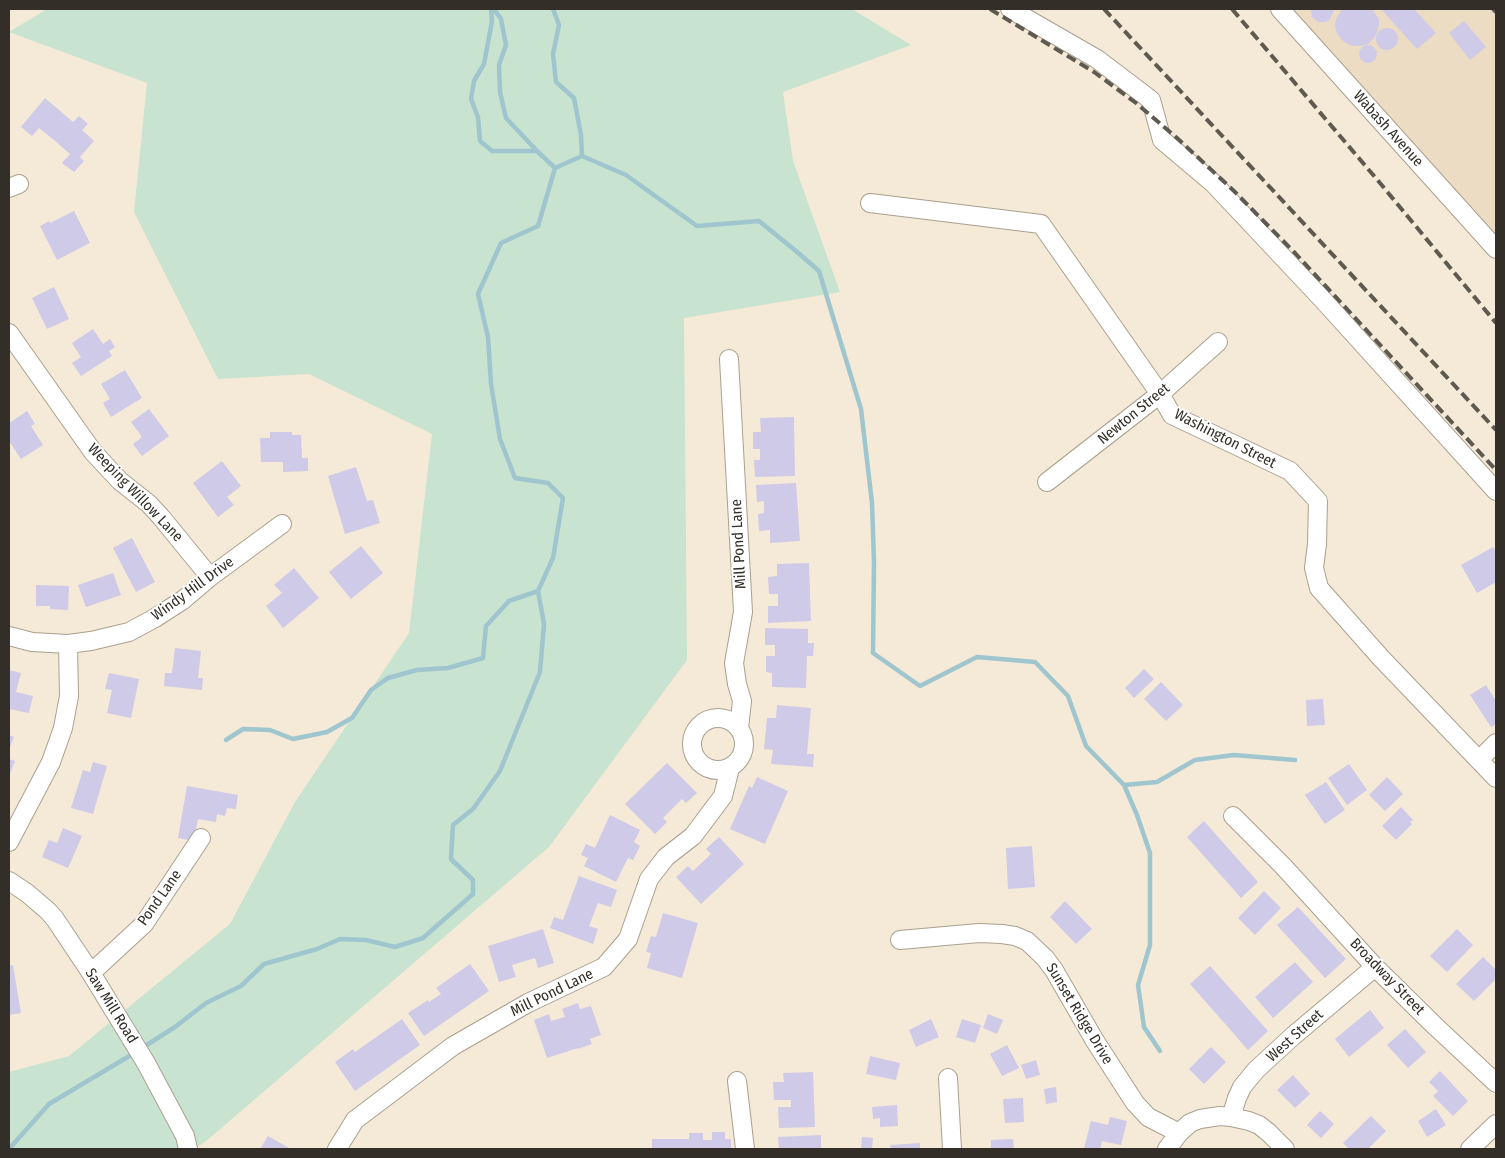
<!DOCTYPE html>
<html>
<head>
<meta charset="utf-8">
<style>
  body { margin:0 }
  #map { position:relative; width:1505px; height:1158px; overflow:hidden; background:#f4ead7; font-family:"Fira Sans Condensed",sans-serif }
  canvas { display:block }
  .frame { position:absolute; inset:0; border:10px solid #332f28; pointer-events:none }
</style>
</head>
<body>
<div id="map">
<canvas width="1505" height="1158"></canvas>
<div class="frame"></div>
</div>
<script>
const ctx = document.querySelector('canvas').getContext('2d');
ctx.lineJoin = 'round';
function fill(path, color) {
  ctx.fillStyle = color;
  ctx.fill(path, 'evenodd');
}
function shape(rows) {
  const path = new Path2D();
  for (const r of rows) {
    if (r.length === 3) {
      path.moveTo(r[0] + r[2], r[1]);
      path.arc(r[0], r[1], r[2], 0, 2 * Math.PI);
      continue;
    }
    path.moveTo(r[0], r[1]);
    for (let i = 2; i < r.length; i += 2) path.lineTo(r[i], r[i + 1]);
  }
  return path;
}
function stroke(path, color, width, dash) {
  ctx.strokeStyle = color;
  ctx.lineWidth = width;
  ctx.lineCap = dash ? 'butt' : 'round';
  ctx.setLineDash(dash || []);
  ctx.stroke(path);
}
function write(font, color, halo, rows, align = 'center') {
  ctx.font = font + ' "Fira Sans Condensed",sans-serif';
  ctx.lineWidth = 4;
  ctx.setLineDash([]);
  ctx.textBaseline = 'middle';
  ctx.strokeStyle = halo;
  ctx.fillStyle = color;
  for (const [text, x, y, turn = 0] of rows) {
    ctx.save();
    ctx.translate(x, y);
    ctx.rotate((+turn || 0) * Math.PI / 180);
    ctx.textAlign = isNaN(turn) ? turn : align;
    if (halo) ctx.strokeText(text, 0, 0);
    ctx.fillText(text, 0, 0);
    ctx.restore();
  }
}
const built = shape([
  [1292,9,1496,9,1496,236]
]);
const green = shape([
  [47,9,852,9,911,45,783,92,793,161,840,292,684,318,687,660,549,847,205,1142,194,1149,9,1149,9,1072,69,1056,230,924,295,802,409,633,432,434,309,374,218,379,134,212,147,83,9,32]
]);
const stream = shape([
  [491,9,492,21,484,64,474,81,471,99,478,117,480,141,492,151,537,151,555,168],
  [491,9,496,12,501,19,506,45,499,65,500,92,506,118,537,151],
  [582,156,626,175,697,226,759,221,796,251,819,271,861,409,872,503,874,562,873,653,920,686,977,657,1035,662,1068,696,1086,746,1124,785,1157,782,1195,760,1234,755,1295,760],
  [226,740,243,729,270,730,293,739,327,732,352,718,371,690,388,678,417,670,448,668,483,658,486,626,509,601,538,591],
  [1124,785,1137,815,1150,853,1150,945,1138,985,1144,1027,1160,1051],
  [142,1048,175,1027,206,1003,241,986,264,964,317,949,340,939,366,940,395,947,423,938,473,894,473,880,451,859,453,825,473,809,500,771,540,672,544,624,538,591,553,558,563,498,548,483,515,478,500,439,491,384,488,337,478,294,501,243,538,226,555,168,582,156,581,135,574,98,556,82,553,54,559,25,553,9],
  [9,1149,49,1104,136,1052]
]);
const building = shape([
  [1311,9,1334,9,1333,13,1329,20,1326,22,1318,22,1312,17],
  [1342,9,1372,9,1379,19,1379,26,1377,33,1373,39,1368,44,1361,46,1354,46,1347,44,1341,39,1337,33,1335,26,1336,19],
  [1381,9,1414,9,1436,33,1417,49],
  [1464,21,1486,47,1470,60,1449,33],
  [1387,39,11],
  [1368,54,9],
  [45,98,73,122,79,116,88,124,82,130,94,141,80,157,84,161,74,172,62,163,70,154,54,140,39,128,32,136,21,127],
  [74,211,90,243,57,260,40,226,49,221,50,223],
  [54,287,69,319,47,329,32,298],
  [93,329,103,344,110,339,115,347,109,351,112,356,81,376,72,363,81,357,72,343],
  [125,370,142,398,111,417,103,403,110,399,101,384],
  [149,409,169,436,142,456,133,444,142,437,131,422],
  [27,411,35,424,31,426,43,445,21,459,9,441,9,423],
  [794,417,795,476,755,477,754,460,760,460,760,449,753,449,753,432,761,432,760,418],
  [270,432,292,432,292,435,301,435,302,458,308,458,308,471,283,472,283,462,261,462,260,438,270,438],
  [222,461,241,486,227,497,234,505,218,517,193,483],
  [356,467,367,501,373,500,380,523,345,534,328,476],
  [796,483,800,541,770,543,770,530,759,531,758,514,764,513,764,501,757,502,756,485],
  [132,538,155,582,136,592,113,548],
  [361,546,383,573,351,599,329,572],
  [1493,547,1496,552,1496,582,1477,593,1461,565],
  [809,563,811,621,768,623,768,606,778,606,778,594,769,594,768,577,777,576,777,564],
  [294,568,319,598,283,628,266,606,282,593,274,585],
  [113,573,121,595,86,607,78,585],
  [36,585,69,586,68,610,50,609,50,606,36,606],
  [765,628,808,629,808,643,814,643,813,656,807,656,806,688,772,687,772,673,766,672,766,656,775,656,775,645,765,645],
  [175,648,201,651,198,678,203,678,202,690,164,686,165,673,172,673],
  [1144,669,1154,679,1134,698,1125,688],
  [9,670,21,673,16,692,33,696,29,713,9,709],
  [109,673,139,679,131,718,107,713,112,690,105,689],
  [1161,682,1183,705,1166,721,1144,699],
  [1486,685,1496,701,1496,724,1491,727,1470,695],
  [1323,699,1325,725,1307,726,1306,700],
  [777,705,811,708,807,754,814,754,813,767,771,764,773,750,764,749,767,718,776,718],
  [9,735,14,737,9,750],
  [9,759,15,761,9,776],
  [93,762,107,766,93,814,71,808,83,770,90,772],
  [667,763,697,793,686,803,682,799,663,818,667,822,655,834,625,804],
  [1349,764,1367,790,1347,805,1328,778],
  [757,777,788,791,765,844,730,829,749,786,752,788],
  [1387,777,1403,794,1385,811,1369,795],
  [1326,782,1345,810,1325,824,1305,795],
  [187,786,238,795,236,809,227,808,225,816,217,814,216,822,198,819,194,841,178,838],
  [1401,807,1413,820,1410,822,1412,824,1396,840,1382,826],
  [610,815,640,830,634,842,640,846,633,860,628,858,616,882,584,866,588,858,581,855,586,844,595,848],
  [1204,821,1258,882,1241,898,1187,837],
  [63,828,82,836,68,868,42,857,49,840,57,843],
  [719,837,744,864,701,904,676,877,688,866,693,871,711,854,706,849],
  [1032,846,1035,887,1008,889,1006,848],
  [579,876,617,890,611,907,598,903,589,926,598,929,593,944,550,928,554,917,563,920],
  [1264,891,1281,908,1255,935,1238,918],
  [1065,901,1092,929,1076,944,1050,917],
  [1298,907,1346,959,1325,978,1277,925],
  [663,913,698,923,682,978,647,968,651,953,646,952,651,936,656,937],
  [543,929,554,963,538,968,535,958,512,965,516,977,499,982,488,946],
  [1457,929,1473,945,1447,972,1430,956],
  [1483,957,1496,970,1496,979,1474,1001,1456,984],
  [1295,962,1313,982,1273,1018,1255,997],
  [470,964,489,991,424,1036,408,1013,428,1000,429,1002,441,994,436,988],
  [13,965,21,1013,9,1015,9,966],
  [1210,966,1268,1031,1248,1050,1190,984],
  [578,1003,580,1009,591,1006,601,1035,590,1039,592,1044,578,1049,578,1048,547,1058,534,1020,549,1014,551,1021,565,1017,562,1009],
  [1370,1010,1384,1028,1349,1057,1335,1039],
  [988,1014,1003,1020,997,1034,983,1028],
  [402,1019,420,1045,355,1091,335,1062,353,1049,355,1052],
  [931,1019,939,1037,916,1047,909,1030],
  [962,1019,981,1025,975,1043,956,1037],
  [1405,1029,1426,1052,1408,1068,1387,1045],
  [1007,1045,1019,1068,1002,1076,990,1054],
  [1211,1047,1226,1062,1204,1084,1189,1069],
  [870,1056,900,1063,896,1080,866,1074],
  [1036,1060,1040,1075,1026,1079,1021,1065],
  [1440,1071,1468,1101,1453,1116,1433,1096,1438,1091,1429,1082],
  [813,1072,815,1127,779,1128,778,1107,791,1107,791,1100,774,1100,773,1082,784,1082,783,1073],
  [1293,1075,1310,1094,1295,1108,1277,1090],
  [1056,1087,1057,1102,1046,1104,1044,1089],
  [1023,1098,1024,1122,1005,1123,1003,1099],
  [897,1105,898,1126,880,1127,880,1118,873,1119,872,1107],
  [1436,1109,1446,1125,1427,1137,1418,1121],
  [1320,1111,1334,1124,1321,1138,1307,1125],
  [1371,1116,1386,1131,1368,1149,1349,1149,1343,1143],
  [1110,1117,1127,1121,1121,1145,1102,1141,1100,1149,1084,1148,1091,1121,1108,1125],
  [712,1132,725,1132,725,1139,731,1139,731,1149,652,1149,652,1139,689,1139,689,1133,703,1133,703,1140,712,1140],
  [821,1135,821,1149,779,1149,778,1137],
  [268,1136,291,1149,260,1149],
  [862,1137,873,1138,872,1149,861,1149],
  [1013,1139,1014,1149,991,1149,991,1140],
  [920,1143,920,1149,891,1149,890,1145]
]);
const street = shape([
  [1010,9,1097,59,1151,100,1162,140,1213,183,1323,300,1496,491],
  [1280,9,1496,249],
  [9,188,19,184],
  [870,203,1041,224,1160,394,1172,415,1290,471,1318,501,1317,544,1314,568,1319,588,1381,658,1496,778],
  [9,333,93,452,120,481,149,504,161,517,210,577],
  [729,359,743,612,734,663,737,684,742,701,739,728],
  [1047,482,1160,394,1218,342],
  [9,636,32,642,68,644,91,641,129,632,155,618,183,600,210,577,282,524],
  [718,744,26],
  [1479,760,1496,743],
  [1233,816,1283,866,1375,967,1435,1026,1496,1083],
  [9,842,51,762,63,728,69,696,68,644],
  [9,881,27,893,48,911,55,919,91,973,146,1063,185,1136,188,1149],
  [900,940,979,933,1002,934,1015,936,1027,941,1045,958,1054,970,1095,1041,1135,1103,1148,1117,1179,1133],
  [91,973,144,924,201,838],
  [948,1078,952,1149],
  [737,1081,745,1149],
  [1231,1117,1237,1098,1242,1087,1256,1070,1293,1036,1375,967],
  [337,1149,355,1120,453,1046,528,1003,604,967,628,939,649,879,666,857,693,836,723,796,730,768],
  [1167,1149,1179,1133,1190,1123,1200,1119,1220,1116,1231,1117,1249,1121,1259,1125,1268,1132,1285,1149],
  [1470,1149,1496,1124]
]);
const rail = shape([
  [990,9,1094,72,1136,103,1177,138,1234,191,1295,253,1496,470],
  [1104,9,1496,430],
  [1232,9,1380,183,1496,323],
  [1493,9,1496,12]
]);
const streetNames = [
  ["Wabash Avenue",1388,129,48],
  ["Newton Street",1134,414,-39],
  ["Washington Street",1225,439,27],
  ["Weeping Willow Lane",135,493,46],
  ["Mill Pond Lane",739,544,-93],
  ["Windy Hill Drive",193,589,-36],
  ["Pond Lane",160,898,-55],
  ["Broadway Street",1387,977,46],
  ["Mill Pond Lane",552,993,-26],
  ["Saw Mill Road",111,1006,58],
  ["Sunset Ridge Drive",1079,1014,59],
  ["West Street",1295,1036,-42]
];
fill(built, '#ebdcc3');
fill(green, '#c8e3cf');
stroke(stream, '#9fc5ce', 4.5);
fill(building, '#cfcae8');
stroke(street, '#aaa08e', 20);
stroke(street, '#fff', 18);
stroke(rail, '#5f5a50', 4, [10, 5]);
write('15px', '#332f28', '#fff', streetNames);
</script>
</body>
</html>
